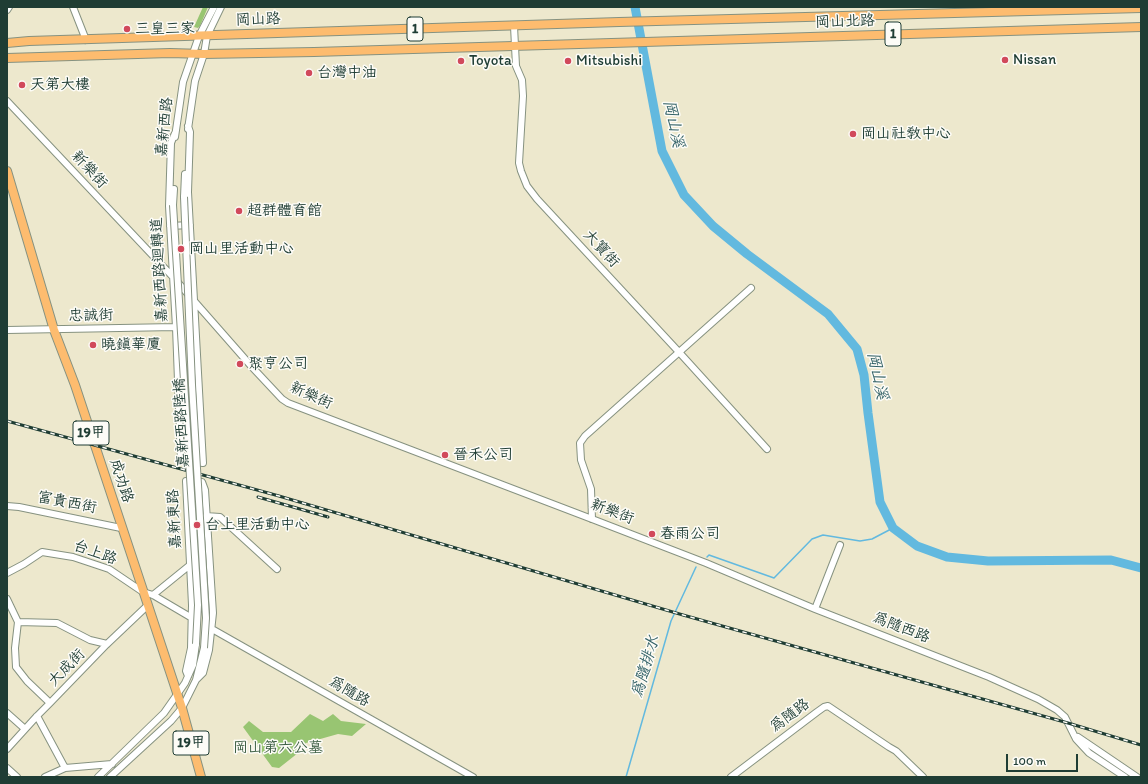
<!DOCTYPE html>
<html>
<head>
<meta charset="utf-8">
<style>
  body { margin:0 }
  #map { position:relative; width:1148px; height:784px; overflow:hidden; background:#ede8cd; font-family:Itim,sans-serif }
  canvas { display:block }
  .frame { position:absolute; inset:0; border:8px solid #1f3d34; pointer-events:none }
  .scale { position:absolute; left:1006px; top:754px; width:72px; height:18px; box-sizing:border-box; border:2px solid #1f3d34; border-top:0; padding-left:5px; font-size:12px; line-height:14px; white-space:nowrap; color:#1f3d34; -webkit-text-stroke:3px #fdfcf7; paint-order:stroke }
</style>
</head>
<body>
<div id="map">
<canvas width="1148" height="784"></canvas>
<div class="frame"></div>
<div class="scale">100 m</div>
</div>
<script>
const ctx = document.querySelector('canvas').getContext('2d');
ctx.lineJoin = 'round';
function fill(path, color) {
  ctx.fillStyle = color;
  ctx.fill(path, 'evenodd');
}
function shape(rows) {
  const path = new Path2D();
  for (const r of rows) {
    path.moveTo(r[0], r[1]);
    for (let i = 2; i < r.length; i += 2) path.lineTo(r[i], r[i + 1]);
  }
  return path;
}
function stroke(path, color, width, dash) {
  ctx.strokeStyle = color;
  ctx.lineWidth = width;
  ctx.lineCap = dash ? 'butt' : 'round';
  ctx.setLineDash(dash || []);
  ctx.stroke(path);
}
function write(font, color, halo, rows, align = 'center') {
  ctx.font = font + ' Itim,"LXGW WenKai TC",sans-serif';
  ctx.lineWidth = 3;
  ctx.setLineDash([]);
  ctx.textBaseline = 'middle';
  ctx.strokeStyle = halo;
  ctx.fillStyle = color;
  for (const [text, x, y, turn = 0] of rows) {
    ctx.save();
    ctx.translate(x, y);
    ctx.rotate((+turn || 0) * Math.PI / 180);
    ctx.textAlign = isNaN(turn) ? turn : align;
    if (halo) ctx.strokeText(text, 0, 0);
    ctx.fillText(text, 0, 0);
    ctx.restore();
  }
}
const green = shape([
  [203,7,208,7,200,26,198,28,194,27],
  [310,714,323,721,333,714,341,721,366,724,352,736,338,734,306,743,298,753,279,768,272,767,243,727,249,721,263,732,291,732]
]);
const stream = shape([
  [707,557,709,555,774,578,812,539,823,535,860,541,872,539,893,528],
  [626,777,671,621,696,567]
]);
const river = shape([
  [635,7,662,151,684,195,713,226,747,254,828,314,857,349,864,375,868,413,880,502,893,528,917,546,947,557,988,561,1111,560,1141,568]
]);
const minor = shape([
  [73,7,86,40],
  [7,10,9,7],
  [514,26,516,66,522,80,523,96,519,163,521,171,527,186,537,199,678,351,767,449],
  [7,101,173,277,252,367,282,399,288,403,592,519,706,563,815,609,989,677,1038,699,1057,710,1065,717,1076,739,1089,753,1125,777],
  [188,129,195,81,204,54,207,36,221,7],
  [175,133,171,143,169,206,176,327,181,461,203,463,188,192,190,132,188,126],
  [175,137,183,82,199,36,214,7],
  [184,197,185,174],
  [173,205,174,189],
  [170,226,190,225],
  [7,330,176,327],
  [7,506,19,507,121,528],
  [206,516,220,517,277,569],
  [592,519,591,489,581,460,580,443,585,436,751,288],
  [7,573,24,564,42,552,73,557,109,569,143,592,153,595,192,618],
  [153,595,190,565,193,564],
  [7,599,18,622,57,623,90,640,107,644],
  [815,609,840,545],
  [18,622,15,648,16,667,27,681,50,703],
  [212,629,473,777],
  [188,676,186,671,191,648,192,605,186,481,202,482,205,490,213,613,209,650,203,673,196,680],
  [7,713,25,729],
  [37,716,65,768,112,764],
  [1078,737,1137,777],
  [7,749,37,716,50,703,107,644,147,606],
  [7,768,17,777],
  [45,777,65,768],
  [98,777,164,713,185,683,193,665,196,644],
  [110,777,171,721,182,708,196,680,204,648],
  [731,777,817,712,824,707,828,706,889,747,896,751,923,777]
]);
const major = shape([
  [7,43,29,41,619,22,1141,8],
  [7,58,170,53,204,54,314,52,1141,27],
  [7,171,54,330,75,385,182,708,201,777]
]);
const rail = shape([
  [7,421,279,496,683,615,1068,723,1141,745],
  [258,497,328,517]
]);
const minorBridge = shape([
  [184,197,192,385,206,618,204,648],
  [173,205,198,605,196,644]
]);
const markers = [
  [127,29,4,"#d1495b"],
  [1005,60,4,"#d1495b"],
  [461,61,4,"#d1495b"],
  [568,61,4,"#d1495b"],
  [309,73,4,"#d1495b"],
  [22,85,4,"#d1495b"],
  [853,134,4,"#d1495b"],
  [239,211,4,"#d1495b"],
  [181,249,4,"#d1495b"],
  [93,345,4,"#d1495b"],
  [240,364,4,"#d1495b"],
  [445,455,4,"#d1495b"],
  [197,525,4,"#d1495b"],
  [652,534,4,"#d1495b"]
];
const shields = [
  [415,29,16],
  [893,34,16],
  [91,433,36],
  [191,743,36]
];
const shieldNames = [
  ["1",415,29],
  ["1",893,34],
  ["19甲",91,433],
  ["19甲",191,743]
];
const streetNames = [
  ["岡山路",258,20,-2],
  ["岡山北路",845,22,-2],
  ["嘉新西路",165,127,-84],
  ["新樂街",89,170,47],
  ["大寶街",601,249,47],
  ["嘉新西路迴轉道",160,270,-93],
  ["忠誠街",91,316,-1],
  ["新樂街",311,396,24],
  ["嘉新西路陸橋",182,423,-93],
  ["成功路",121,481,72],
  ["富貴西街",67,503,11],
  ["新樂街",612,512,21],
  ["嘉新東路",175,519,-93],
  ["台上路",95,553,20],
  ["為隨西路",901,628,21],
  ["大成街",67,668,-46],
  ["為隨路",349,692,30],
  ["為隨路",790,716,-37]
];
const poiNames = [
  ["三皇三家",135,29],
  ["Nissan",1013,60],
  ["Toyota",469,61],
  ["Mitsubishi",576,61],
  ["台灣中油",317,73],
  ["天第大樓",30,85],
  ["岡山社教中心",861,134],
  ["超群體育館",247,211],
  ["岡山里活動中心",189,249],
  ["曉鎮華廈",101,345],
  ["聚亨公司",248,364],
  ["晉禾公司",453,455],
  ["台上里活動中心",205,525],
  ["春雨公司",660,534]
];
const parkNames = [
  ["岡山第六公墓",278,748]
];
const waterNames = [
  ["岡山溪",673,124,78],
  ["岡山溪",877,376,78],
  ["為隨排水",646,667,-74]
];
fill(green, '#98c572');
stroke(stream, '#62b9df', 1.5);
stroke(river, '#62b9df', 9);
stroke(minor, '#869280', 8);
stroke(major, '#869280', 10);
stroke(minor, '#fff', 6);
stroke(major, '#fdbc6f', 8);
stroke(rail, '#1f3d34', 3);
stroke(rail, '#fdfcf7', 1.5, [4.5]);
stroke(minorBridge, '#869280', 8, []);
stroke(minorBridge, '#fff', 6);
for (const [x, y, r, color] of markers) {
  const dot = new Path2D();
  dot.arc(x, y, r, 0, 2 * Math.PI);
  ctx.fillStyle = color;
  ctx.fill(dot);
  stroke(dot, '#fdfcf7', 1.5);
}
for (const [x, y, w] of shields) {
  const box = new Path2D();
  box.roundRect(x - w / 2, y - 12, w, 24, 3);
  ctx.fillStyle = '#fdfcf7';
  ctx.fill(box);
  stroke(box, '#1f3d34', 1);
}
write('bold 14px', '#1f3d34', null, shieldNames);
write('15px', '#1f3d34', '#fdfcf7', streetNames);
write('15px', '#1f3d34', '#fdfcf7', poiNames, 'left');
write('15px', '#3d5f44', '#fdfcf7', parkNames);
write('italic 16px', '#336267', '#fdfcf7', waterNames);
</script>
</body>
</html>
